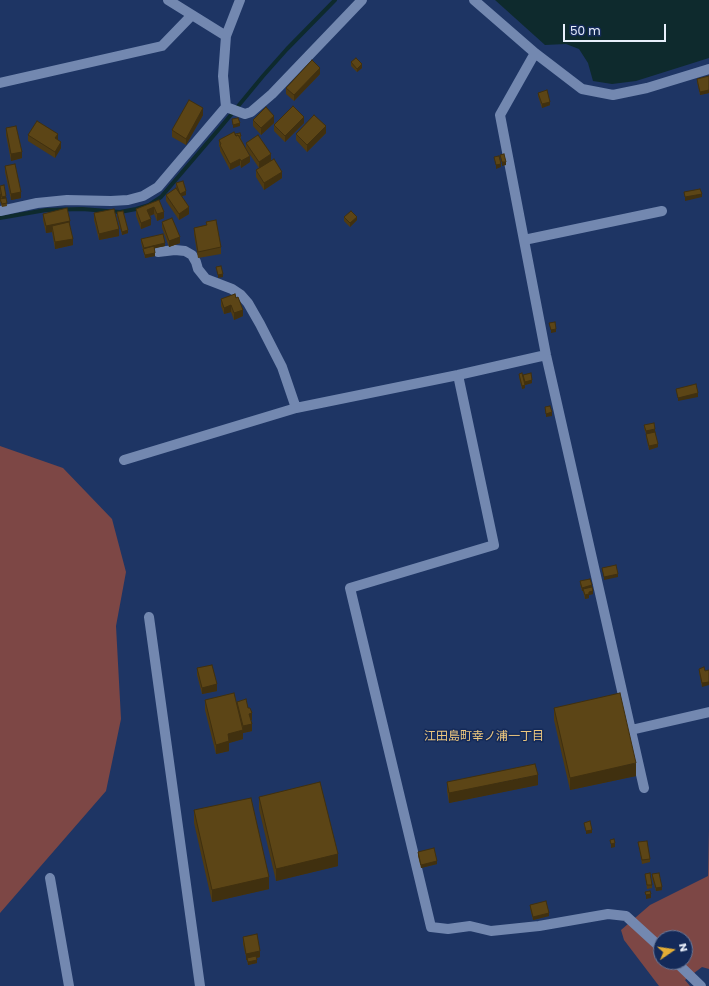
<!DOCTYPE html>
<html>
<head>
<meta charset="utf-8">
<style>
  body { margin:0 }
  #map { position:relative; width:709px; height:986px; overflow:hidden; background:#1e3564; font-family:Poppins,sans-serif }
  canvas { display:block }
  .north { position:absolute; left:653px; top:930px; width:40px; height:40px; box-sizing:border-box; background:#142a59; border:1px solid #69799a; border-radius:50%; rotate:77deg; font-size:11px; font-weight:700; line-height:16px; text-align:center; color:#e8effb }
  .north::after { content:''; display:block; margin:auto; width:14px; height:18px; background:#e4ae35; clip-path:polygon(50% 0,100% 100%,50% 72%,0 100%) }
  .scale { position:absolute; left:563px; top:24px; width:103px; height:18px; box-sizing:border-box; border:2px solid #e8effb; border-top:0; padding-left:5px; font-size:12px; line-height:14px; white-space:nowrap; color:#e8effb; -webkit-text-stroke:3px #142a59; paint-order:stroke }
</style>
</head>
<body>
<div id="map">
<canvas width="709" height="986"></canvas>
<div class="north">N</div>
<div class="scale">50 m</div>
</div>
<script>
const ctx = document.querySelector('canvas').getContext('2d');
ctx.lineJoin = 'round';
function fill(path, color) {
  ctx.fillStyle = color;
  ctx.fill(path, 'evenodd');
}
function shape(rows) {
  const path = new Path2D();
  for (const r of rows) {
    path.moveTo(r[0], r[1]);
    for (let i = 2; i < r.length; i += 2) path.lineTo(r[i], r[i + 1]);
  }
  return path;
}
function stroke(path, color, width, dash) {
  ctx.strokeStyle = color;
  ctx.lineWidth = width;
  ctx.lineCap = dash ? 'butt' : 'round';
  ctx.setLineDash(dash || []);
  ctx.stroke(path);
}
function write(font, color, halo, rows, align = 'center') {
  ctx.font = font + ' Poppins,"Noto Sans JP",sans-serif';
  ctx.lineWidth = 3;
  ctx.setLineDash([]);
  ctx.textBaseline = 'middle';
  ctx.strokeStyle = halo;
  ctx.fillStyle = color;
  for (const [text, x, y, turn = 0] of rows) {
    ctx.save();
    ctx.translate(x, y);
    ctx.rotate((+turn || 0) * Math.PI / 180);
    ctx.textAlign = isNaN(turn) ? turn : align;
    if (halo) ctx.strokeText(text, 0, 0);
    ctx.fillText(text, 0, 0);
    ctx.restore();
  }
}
const green = shape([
  [0,446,63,468,112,519,126,572,116,626,121,719,106,791,0,913],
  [709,829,709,969,702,967,685,980,690,986,659,986,624,940,621,930,650,905,708,876],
  [661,938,685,938,685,962,661,962]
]);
const water = shape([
  [495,0,709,0,709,58,636,81,612,84,593,81,588,63,579,49,566,44,545,45]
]);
const stream = shape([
  [0,218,46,210,82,209,120,212,136,209,149,205,161,197,220,128,263,76,287,49,335,0]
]);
const minor = shape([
  [168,0,226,36],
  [240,0,226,36,223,76,226,107,245,114,251,112,272,94,362,0],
  [474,0,535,53,582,89,613,95,647,88,709,69],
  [535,53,500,115,546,355,644,788],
  [0,83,162,46,192,15],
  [0,211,37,203,67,200,111,201,128,200,143,196,158,187,226,107],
  [524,240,662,211],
  [158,252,175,250,185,251,192,255,196,262,198,269,206,279,232,289,241,295,248,303,260,324,282,367,296,408],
  [458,375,494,545,350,588,431,927,448,929,470,926,491,931,539,926,608,914,626,916,661,948],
  [124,460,296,408,458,375,546,355],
  [149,617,200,986],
  [631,730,709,712],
  [50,878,69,986],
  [676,962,701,986]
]);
const wall = shape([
  [351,62,362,68,357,72,351,66],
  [320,74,294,101,286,94,286,88],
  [709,76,709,93,700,95,697,82,697,79],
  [538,93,550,105,542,108,538,96],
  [203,115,186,145,172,137,172,130],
  [253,120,274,123,261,135,253,126],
  [304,123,285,142,274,131,274,125],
  [6,128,22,158,11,161,6,135],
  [326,133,307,152,296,140,296,134],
  [235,134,241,136,241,139,246,149,246,143,271,161,282,178,264,190,256,177,256,170,259,168,246,149,250,162,241,168,240,165,230,170,220,151,220,148,219,146,219,140],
  [28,135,58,140,61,148,55,158,28,141],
  [5,166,21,198,11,200,5,172],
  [176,183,186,195,182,196,189,214,179,220,166,201,166,195,176,189],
  [0,186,6,199,7,206,2,207,0,201],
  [159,200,164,218,157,221,154,214,150,216,151,225,141,229,136,216,136,209],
  [117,212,128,233,122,235,117,216],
  [94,213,119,236,99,240,94,220],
  [43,214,70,226,73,245,55,249,52,232,46,233,43,220],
  [344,217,357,220,350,227,344,221],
  [162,222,180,243,169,247,162,228],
  [206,222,221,247,221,254,198,258,194,234,194,228,206,225],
  [141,239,165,246,154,248,155,256,145,258,141,242],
  [235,294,243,316,234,320,231,312,224,314,221,306,221,299],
  [519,374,523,378,523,375,532,383,525,385,525,388,522,389,519,377],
  [644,425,655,432,658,447,649,450,646,437,646,434,644,428],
  [580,581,592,587,593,594,589,595,589,598,585,599,583,591,582,591,580,584],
  [197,668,217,691,202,694,197,675],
  [699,669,705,671,702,687,699,672],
  [205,700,237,703,248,708,252,720,251,720,252,731,243,733,243,739,229,743,229,751,216,754,205,710],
  [554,708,636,776,570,790,554,720],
  [447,782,538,785,449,803,447,791],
  [259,797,338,866,276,881,259,809],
  [194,810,269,889,212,902,194,823],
  [638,842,650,859,650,862,642,864],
  [418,852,437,864,421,868,418,856],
  [645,874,652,885,652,888,647,889],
  [652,874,662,890,656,891,652,878],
  [530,905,549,916,533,920,530,908],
  [243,937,260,957,257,958,257,963,248,965,243,944]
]);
const shadedWall = shape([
  [362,64,362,68,357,72,357,69],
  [320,68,320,74,294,101,294,95],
  [709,90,709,93,700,95,700,92],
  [550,102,550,105,542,108,542,104],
  [203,108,203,115,186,145,186,139],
  [274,116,274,123,261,135,261,128],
  [304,117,304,123,285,142,285,136],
  [240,123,240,126,233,128,233,125],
  [326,126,326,133,307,152,307,145],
  [58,134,58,140,55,138],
  [61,142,61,148,55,158,55,152],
  [22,152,22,158,11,161,11,154],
  [271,154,271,161,259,169,259,162],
  [250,156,250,162,241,168,241,161],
  [240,159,240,165,230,170,230,164],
  [502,162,506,162,506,165,502,166],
  [501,164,501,167,496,169,496,165],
  [282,172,282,178,264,190,264,183],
  [186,191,186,195,179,197,179,194],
  [21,192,21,198,11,200,11,194],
  [0,194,1,194,1,200,0,199,0,201],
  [702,194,702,197,685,201,685,197],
  [6,196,6,199,2,200,2,197],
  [154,207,154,214,147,217,147,210],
  [189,207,189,214,179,220,179,214],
  [164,212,164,218,157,221,157,214],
  [357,217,357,220,350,227,350,223],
  [151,219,151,225,141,229,141,223],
  [70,221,70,227,52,226,52,232,46,233,46,226],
  [119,229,119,236,99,240,99,234],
  [128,230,128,233,122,235,122,232],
  [180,237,180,243,169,247,169,241],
  [73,239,73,245,55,249,55,242],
  [165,243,165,246,144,251,144,248],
  [155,253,155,256,145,258,145,255],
  [223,274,223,277,218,278,218,275],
  [231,305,231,312,224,314,224,308],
  [243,310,243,316,234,320,234,313],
  [556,329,556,332,551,333,551,330],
  [532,380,532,383,525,385,525,382],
  [525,385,525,388,522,389,522,386],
  [698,393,698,397,678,401,678,398],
  [552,412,552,416,546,417,546,414],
  [655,429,655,432,646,434,646,431],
  [658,444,658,447,649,450,649,446],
  [618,574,618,577,604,580,604,577],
  [592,585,592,588,582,591,582,588],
  [593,591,593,594,589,595,589,598,585,599,585,595,589,592],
  [709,682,709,685,702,687,702,683],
  [217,684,217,691,202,694,202,688],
  [252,713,252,720,249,720,249,714],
  [252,724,252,731,243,733,243,739,229,743,229,751,216,754,216,745,228,734,243,730,243,726],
  [636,763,636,776,570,790,570,778],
  [538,775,538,785,449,803,449,793],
  [592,830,592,833,586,834,586,831],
  [615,843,615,847,611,848,611,844],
  [338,854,338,866,276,881,276,869],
  [437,861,437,864,421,868,421,865],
  [269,877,269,889,212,902,212,890],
  [662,887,662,890,656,891,656,888],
  [651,894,651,898,646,899,646,895],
  [549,913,549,916,533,920,533,917],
  [260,951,260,957,248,960,247,958,247,960,246,960,246,954],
  [257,960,257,963,248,965,248,962]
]);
const building = shape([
  [356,58,362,64,357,69,351,62,356,58],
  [312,60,320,68,294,95,286,88,312,60],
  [709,76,709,90,700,92,697,79,709,76],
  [547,90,550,102,542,104,538,93,547,90],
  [189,100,203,108,186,139,172,130,189,100],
  [293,106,304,117,285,136,274,125,293,106],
  [266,107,274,116,261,128,253,120,266,107],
  [314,115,326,126,307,145,296,134,314,115],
  [238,118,240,123,233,125,232,119,238,118],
  [37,121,58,134,55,138,61,142,55,152,28,135,37,121],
  [16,126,22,152,11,154,6,128,16,126],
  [234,132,236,136,238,135,250,156,241,161,240,159,230,164,220,145,221,144,219,140,234,132],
  [240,133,241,136,239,136,238,135,236,136,235,134,240,133],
  [258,135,271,154,259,162,246,143,258,135],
  [504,154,506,162,502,162,500,155,504,154],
  [499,156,501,164,496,165,494,157,499,156],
  [274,159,282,172,264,183,256,170,274,159],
  [15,164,21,192,11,194,5,166,15,164],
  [183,181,186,191,180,194,176,183,183,181],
  [4,185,6,196,2,197,0,186,4,185],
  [176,188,189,207,179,214,166,195,176,188],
  [700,189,702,194,685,197,684,192,700,189],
  [6,198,7,203,2,204,0,199,6,198],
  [159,200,164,212,157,214,154,207,147,210,151,219,141,223,136,209,159,200],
  [67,208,70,221,46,226,43,214,67,208],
  [114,209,119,229,99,234,94,213,114,209],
  [123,211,128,230,122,232,117,212,123,211],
  [351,211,357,217,350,223,344,217,351,211],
  [172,218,180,237,169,241,162,222,172,218],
  [216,220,221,247,198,252,194,228,207,225,206,222,216,220],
  [69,222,73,239,55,242,52,226,69,222],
  [163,234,165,243,144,248,141,239,163,234],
  [154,246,155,253,145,255,143,249,154,246],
  [221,266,223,274,218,275,216,267,221,266],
  [235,294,236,298,238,297,243,310,234,313,231,305,224,308,221,299,235,294],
  [555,322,556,329,551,330,549,323,555,322],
  [522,373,525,385,522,386,519,374,522,373],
  [531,373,532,380,525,382,523,375,531,373],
  [696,384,698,393,678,398,676,389,696,384],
  [550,406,552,412,546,414,545,407,550,406],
  [654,423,655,429,646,431,644,425,654,423],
  [655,432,658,444,649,446,646,434,655,432],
  [616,565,618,574,604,577,602,568,616,565],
  [590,579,592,585,582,588,580,581,590,579],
  [592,587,593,591,589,592,589,594,585,595,583,589,592,587],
  [212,665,217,684,202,688,197,668,212,665],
  [704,667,705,671,709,670,709,682,702,683,699,669,704,667],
  [234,693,243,730,228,734,229,741,216,745,205,700,234,693],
  [620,693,636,763,570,778,554,708,620,693],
  [246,699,248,708,250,708,252,713,249,714,252,724,243,726,237,702,246,699],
  [535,764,538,775,449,793,447,782,535,764],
  [320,782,338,854,276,869,259,797,320,782],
  [251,798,269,877,212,890,194,810,251,798],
  [590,821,592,830,586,831,584,823,590,821],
  [614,839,615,843,611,844,610,840,614,839],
  [647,841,650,859,642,860,638,842,647,841],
  [434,848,437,861,421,865,418,852,434,848],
  [650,873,652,885,647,885,645,874,650,873],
  [659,873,662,887,656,888,652,874,659,873],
  [650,891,651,894,646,895,645,892,650,891],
  [546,901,549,913,533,917,530,905,546,901],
  [257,934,260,951,246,954,243,937,257,934],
  [256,956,257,960,248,962,247,958,256,956]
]);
const neighbourhoodNames = [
  ["江田島町幸ノ浦一丁目",484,737]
];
fill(green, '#7d4745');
fill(water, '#0e2a2d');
stroke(stream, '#0e2a2d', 4);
stroke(minor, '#7388b0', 10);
fill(wall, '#4f3b13');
fill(shadedWall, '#40300f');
fill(building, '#5c4516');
stroke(building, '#40300f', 1);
write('12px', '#ecc77f', '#142a59', neighbourhoodNames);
</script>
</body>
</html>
